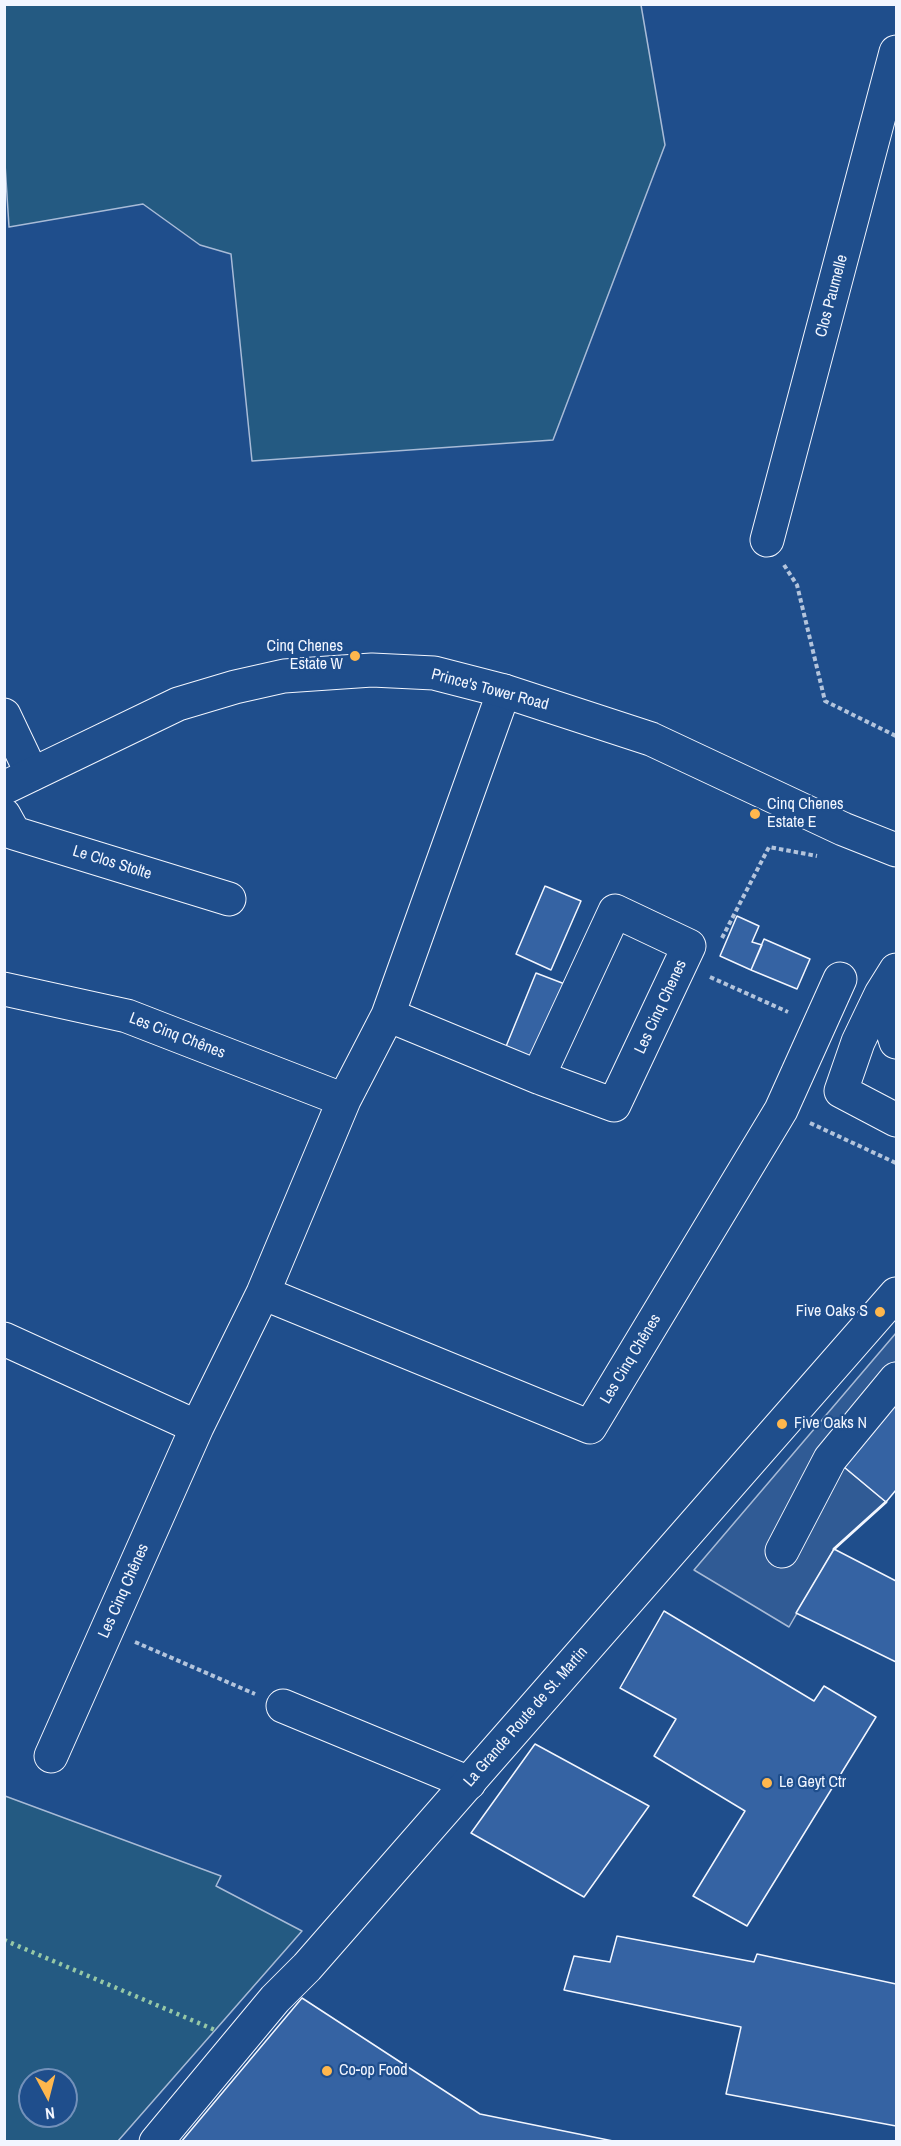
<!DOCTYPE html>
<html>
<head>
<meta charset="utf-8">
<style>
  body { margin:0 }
  #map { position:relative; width:901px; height:2146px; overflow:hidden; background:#1f4e8c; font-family:"Archivo Narrow",sans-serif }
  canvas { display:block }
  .frame { position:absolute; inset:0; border:6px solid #f2f6ff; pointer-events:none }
  .north { position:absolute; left:18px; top:2068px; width:60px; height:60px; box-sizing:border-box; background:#1f4e8c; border:2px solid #7391ba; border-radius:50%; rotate:173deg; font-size:16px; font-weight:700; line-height:24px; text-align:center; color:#f2f6ff }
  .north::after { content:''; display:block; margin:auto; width:21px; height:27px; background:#ffb74d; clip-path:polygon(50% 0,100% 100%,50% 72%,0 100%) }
</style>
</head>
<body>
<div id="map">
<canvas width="901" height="2146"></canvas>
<div class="frame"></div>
<div class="north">N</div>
</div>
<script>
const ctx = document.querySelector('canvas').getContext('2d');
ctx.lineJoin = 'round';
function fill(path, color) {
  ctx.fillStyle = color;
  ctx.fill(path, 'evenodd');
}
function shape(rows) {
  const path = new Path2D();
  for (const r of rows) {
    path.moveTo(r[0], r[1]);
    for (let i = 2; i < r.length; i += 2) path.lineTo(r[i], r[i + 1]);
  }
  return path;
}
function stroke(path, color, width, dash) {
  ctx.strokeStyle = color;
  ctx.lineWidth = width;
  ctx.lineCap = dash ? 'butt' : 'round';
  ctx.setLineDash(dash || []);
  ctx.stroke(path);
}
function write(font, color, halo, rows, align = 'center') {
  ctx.font = font + ' "Archivo Narrow",sans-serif';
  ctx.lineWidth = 4.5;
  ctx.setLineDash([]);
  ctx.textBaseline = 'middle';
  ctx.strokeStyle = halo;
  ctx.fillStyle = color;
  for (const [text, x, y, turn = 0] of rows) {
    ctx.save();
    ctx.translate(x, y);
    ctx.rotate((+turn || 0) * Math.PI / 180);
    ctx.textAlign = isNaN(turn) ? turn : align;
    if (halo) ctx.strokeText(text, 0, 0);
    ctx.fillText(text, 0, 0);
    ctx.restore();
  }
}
const green = shape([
  [4,5,641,5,665,145,553,440,252,461,231,254,200,245,143,204,9,227,4,148,4,5],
  [5,1796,221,1876,216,1886,302,1931,118,2141,5,2141,5,1796],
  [30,2080,66,2080,66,2116,30,2116,30,2080]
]);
const parking = shape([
  [896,1333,896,1398,838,1462,886,1502,834,1549,789,1627,694,1570,896,1333]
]);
const building = shape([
  [545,886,581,901,551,970,516,954,545,886],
  [737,916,759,926,752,942,762,945,751,970,720,956,737,916],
  [764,939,810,959,797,989,751,970,764,939],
  [536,973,570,986,538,1062,505,1049,536,973],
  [896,1398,896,1490,886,1502,838,1462,896,1398],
  [834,1549,896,1581,896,1662,796,1613,834,1549],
  [664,1611,814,1701,824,1686,876,1717,747,1926,693,1896,745,1811,654,1756,676,1719,620,1688,664,1611],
  [535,1744,649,1806,584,1897,471,1833,535,1744],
  [617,1936,754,1962,757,1954,896,1984,896,2126,726,2094,741,2027,564,1990,574,1956,610,1962,617,1936],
  [302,1998,480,2114,618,2142,181,2142,302,1998]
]);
const path = shape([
  [784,565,797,585,825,701,896,736],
  [722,938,769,847,817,856],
  [710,977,788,1012],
  [810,1123,896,1163],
  [135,1642,255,1694]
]);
const minor = shape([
  [767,540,896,52],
  [4,715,32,774],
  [4,815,14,833,229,899],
  [896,970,881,994,896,1042],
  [4,989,127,1016,344,1100],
  [881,994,858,1042,841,1091,896,1120],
  [388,1015,538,1077,614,1105,689,946,615,911,538,1077],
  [263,1293,590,1427,781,1110,840,979],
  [4,1339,197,1427,263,1293,344,1100,388,1015,504,691],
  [782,1551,830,1459,896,1379],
  [283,1706,469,1783],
  [51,1756,197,1427]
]);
const major = shape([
  [4,788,178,704,235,687,284,676,372,670,434,673,504,691,651,739,843,829,896,850],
  [156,2142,275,1999,307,1967,896,1294]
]);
const hedge = shape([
  [4,1940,215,2030]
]);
const wall = shape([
  [834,1549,886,1502]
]);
const markers = [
  [355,656,6,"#ffb74d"],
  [755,814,6,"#ffb74d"],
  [880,1312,6,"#ffb74d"],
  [782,1424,6,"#ffb74d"],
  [767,1783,6,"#ffb74d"],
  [327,2071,6,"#ffb74d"]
];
const streetNames = [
  ["Clos Paumelle",832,296,-75],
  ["Prince's Tower Road",490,690,15],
  ["Le Clos Stolte",112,863,17],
  ["Les Cinq Chenes",661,1007,-65],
  ["Les Cinq Chênes",177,1036,21],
  ["Les Cinq Chênes",631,1359,-59],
  ["Les Cinq Chênes",124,1591,-66],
  ["La Grande Route de St. Martin",526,1717,-49]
];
const poiNames = [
  ["Cinq Chenes",343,647,"right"],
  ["Estate W",343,665,"right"],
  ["Cinq Chenes",767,805],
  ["Estate E",767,823],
  ["Five Oaks S",868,1312,"right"],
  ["Five Oaks N",794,1424],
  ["Le Geyt Ctr",779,1783],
  ["Co-op Food",339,2071]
];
fill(green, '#245a82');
stroke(green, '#a8bbd7', 1.5);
fill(parking, '#305b95');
stroke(parking, '#a8bbd7', 1.5);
fill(building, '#3563a3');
stroke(building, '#f2f6ff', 1.5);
stroke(minor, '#f2f6ff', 35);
stroke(major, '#f2f6ff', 35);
stroke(path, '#b3c4dc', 4, [4.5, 3]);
stroke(minor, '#1f4e8c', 33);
stroke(major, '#1f4e8c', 33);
stroke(hedge, '#97c8a6', 4.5, [3, 4.5]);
stroke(wall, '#f2f6ff', 3);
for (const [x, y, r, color] of markers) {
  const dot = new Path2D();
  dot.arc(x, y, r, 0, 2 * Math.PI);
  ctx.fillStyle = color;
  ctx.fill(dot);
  stroke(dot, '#1f4e8c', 2);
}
write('16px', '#f2f6ff', '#1f4e8c', streetNames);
write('16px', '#f2f6ff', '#1f4e8c', poiNames, 'left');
</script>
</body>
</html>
